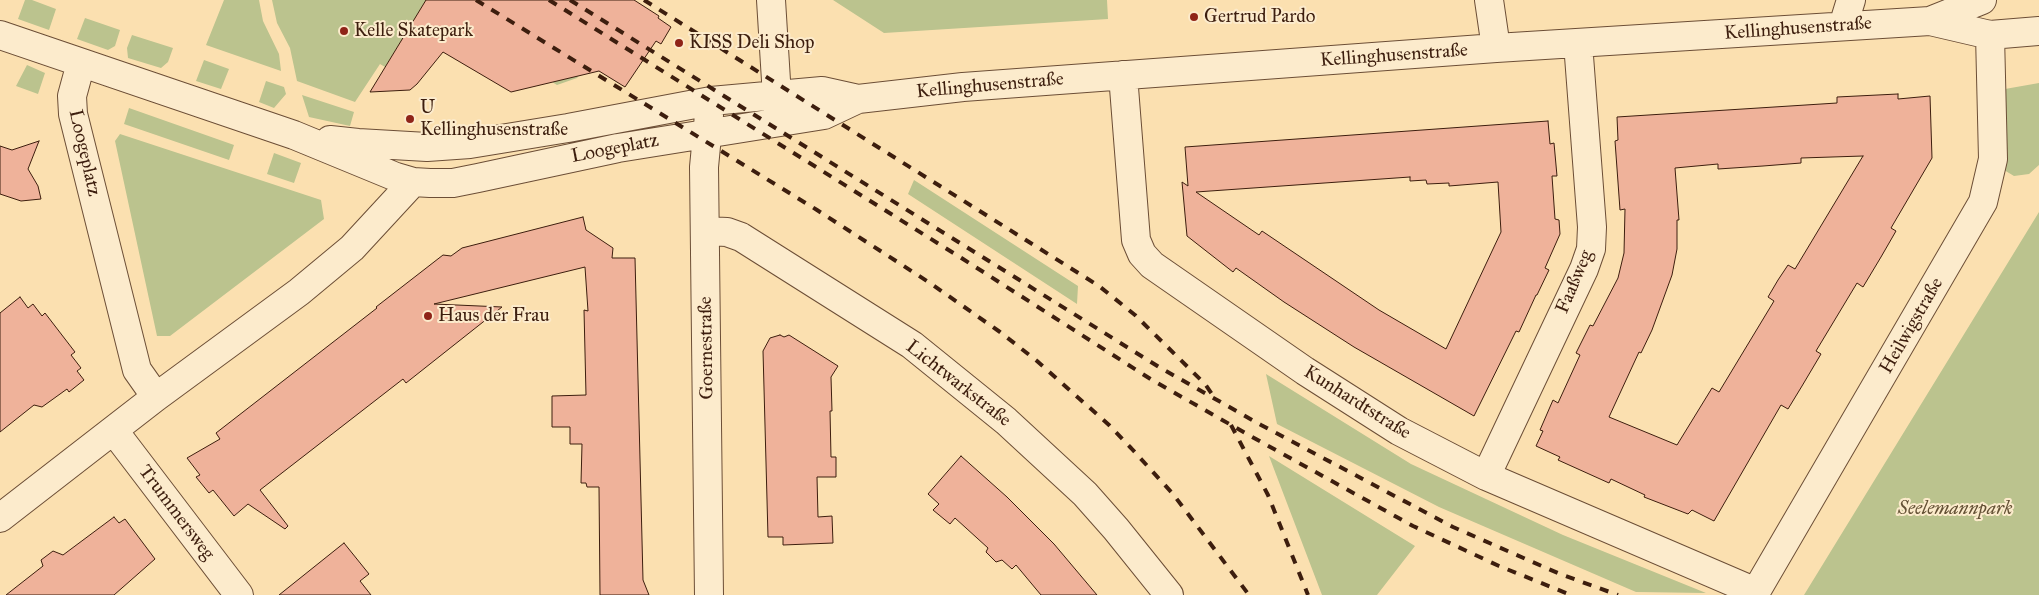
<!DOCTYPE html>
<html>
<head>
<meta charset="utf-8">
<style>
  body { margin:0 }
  canvas { display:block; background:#fbe0b0 }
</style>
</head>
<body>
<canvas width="2039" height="595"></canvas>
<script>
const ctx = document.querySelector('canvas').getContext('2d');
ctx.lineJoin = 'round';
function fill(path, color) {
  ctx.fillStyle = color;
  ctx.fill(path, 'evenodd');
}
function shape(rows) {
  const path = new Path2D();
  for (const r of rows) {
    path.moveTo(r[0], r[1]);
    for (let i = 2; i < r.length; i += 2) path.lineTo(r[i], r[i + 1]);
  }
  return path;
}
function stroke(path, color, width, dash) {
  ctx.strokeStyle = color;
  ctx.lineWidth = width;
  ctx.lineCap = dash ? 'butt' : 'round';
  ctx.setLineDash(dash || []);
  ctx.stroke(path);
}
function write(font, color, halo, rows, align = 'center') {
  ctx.font = font + ' "IM FELL Great Primer",serif';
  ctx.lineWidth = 4;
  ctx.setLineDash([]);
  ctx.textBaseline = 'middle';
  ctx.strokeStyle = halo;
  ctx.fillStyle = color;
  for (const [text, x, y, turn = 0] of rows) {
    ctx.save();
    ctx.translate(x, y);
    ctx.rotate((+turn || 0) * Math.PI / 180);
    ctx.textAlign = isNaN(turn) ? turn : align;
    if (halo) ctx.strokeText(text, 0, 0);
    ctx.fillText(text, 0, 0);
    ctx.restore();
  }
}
const green = shape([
  [25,0,32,0,56,9,49,30,18,19],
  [224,0,259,0,263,21,279,54,281,71,206,45],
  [272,0,463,0,581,73,577,78,557,85,424,4,385,67,380,64,355,102,297,81,290,48,277,23],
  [833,0,1107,0,1108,19,884,33],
  [85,18,120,30,115,46,108,50,77,39],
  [132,35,173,48,168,62,161,68,128,58,127,48],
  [204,60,229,69,221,89,196,81],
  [27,65,45,73,38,94,16,86],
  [266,81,284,87,286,94,274,108,259,102],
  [2039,83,2039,165,2029,174,2014,176,2004,170,2007,148,2005,89],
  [302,95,354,112,350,126,309,117],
  [129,108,234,145,229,160,124,124],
  [120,134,321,200,324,219,170,336,157,336,115,141],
  [274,153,301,163,294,183,267,174],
  [914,180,1078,286,1077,304,908,194],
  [2039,212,2039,595,1804,595],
  [1266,374,1411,464,1563,535,1706,593,1636,592,1439,507,1277,424],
  [1269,456,1415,546,1377,595,1322,595]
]);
const building = shape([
  [426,0,634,0,659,16,658,18,671,27,661,44,656,41,625,87,599,71,511,92,443,52,417,84,410,90,370,92,426,0],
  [1898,94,1898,99,1930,96,1932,158,1891,228,1896,231,1881,257,1863,287,1857,283,1816,351,1821,354,1802,386,1788,409,1781,405,1714,521,1692,510,1688,514,1644,497,1645,495,1611,479,1609,483,1558,460,1560,457,1536,446,1543,431,1540,430,1553,400,1558,403,1580,355,1576,353,1590,325,1593,326,1618,278,1624,253,1625,209,1620,210,1615,141,1618,140,1617,117,1837,103,1837,97,1898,94],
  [1863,156,1795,269,1788,265,1778,280,1768,297,1774,301,1719,392,1712,388,1677,445,1609,417,1639,352,1641,353,1652,330,1672,275,1677,249,1677,220,1679,220,1675,168,1718,164,1718,169,1763,166,1801,163,1801,158,1863,156],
  [1548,121,1550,144,1554,143,1557,176,1552,176,1555,219,1559,220,1560,234,1545,268,1549,270,1537,295,1536,295,1519,332,1516,331,1474,416,1354,347,1284,302,1236,268,1233,272,1187,236,1182,182,1188,186,1185,147,1548,121],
  [1410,177,1410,181,1426,180,1427,184,1449,183,1449,186,1498,182,1501,232,1446,349,1379,310,1262,231,1259,235,1196,192,1410,177],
  [39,141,28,169,38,186,41,199,21,201,0,194,0,146,12,150,39,141],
  [583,217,586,230,613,248,612,258,635,258,643,580,649,595,600,595,599,487,587,487,586,483,581,483,582,444,570,444,570,427,552,427,552,396,586,395,584,310,588,311,585,267,434,304,502,307,406,383,403,379,260,490,288,526,285,529,248,504,234,516,213,490,209,493,196,477,200,475,187,458,220,439,216,433,377,308,376,307,443,255,451,256,462,248,583,217],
  [20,297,28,308,33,304,42,316,45,313,75,352,71,355,81,368,77,371,84,380,69,392,67,389,42,407,34,405,0,432,0,313,20,297],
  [780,335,784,337,789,335,838,366,831,377,832,411,830,411,831,457,836,457,836,477,817,477,818,517,832,516,833,543,783,545,783,537,768,537,763,351,770,338,780,335],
  [961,456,1007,497,1054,544,1097,595,1041,595,1016,565,1012,569,1002,560,996,562,986,552,988,548,955,518,950,524,933,510,939,504,928,494,961,456],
  [114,517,119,523,125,519,155,559,114,595,6,595,43,566,41,560,53,551,63,555,114,517],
  [344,543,369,574,360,581,371,595,279,595,344,543]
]);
const minor = shape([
  [771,0,778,113],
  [1489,0,1496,48],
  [1930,21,1982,0],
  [1843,26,1851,0],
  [0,35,294,135,396,177,413,182,430,183,453,183,478,178,618,148,824,115,858,99,963,87,1496,48,1930,21,1990,35,2039,31],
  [81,63,72,96,73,114,137,370,156,397],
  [1123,75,1136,240,1142,254,1152,265,1305,371,1399,431,1486,476,1756,592],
  [709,115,704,167,709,595],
  [330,140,358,143,427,147,470,144,568,128,711,101,822,91,858,99],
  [706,231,727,232,741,237,912,345,1006,421,1085,494,1116,529,1169,595],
  [114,431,239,595],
  [1486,476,1584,269,1591,249,1592,227,1578,43],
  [0,518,156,397,299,292,352,248,413,182],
  [1754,595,1983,202,1993,159,1990,35]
]);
const rail = shape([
  [476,0,817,210,930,283,1000,332,1037,361,1109,425,1131,448,1173,494,1249,595],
  [549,0,963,259,1152,380,1254,438,1413,526,1499,566,1571,595],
  [570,0,1159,367,1261,425,1453,527,1560,574,1618,595],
  [644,0,1099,286,1135,315,1205,384,1214,397],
  [1231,425,1268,495,1308,595]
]);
const markers = [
  [1194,17,5,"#8f2418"],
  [344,31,5,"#8f2418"],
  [679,43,5,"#8f2418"],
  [410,119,5,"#8f2418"],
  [428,316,5,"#8f2418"]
];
const poiNames = [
  ["Gertrud Pardo",1204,17],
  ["Kelle Skatepark",354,31],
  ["KISS Deli Shop",689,43],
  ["U",420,108],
  ["Kellinghusenstraße",420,130],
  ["Haus der Frau",438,316]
];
const streetNames = [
  ["Kellinghusenstraße",1798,29,-4],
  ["Kellinghusenstraße",1394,56,-4],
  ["Kellinghusenstraße",990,86,-5],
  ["Loogeplatz",615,149,-11],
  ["Loogeplatz",84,153,77],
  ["Faaßweg",1575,282,-67],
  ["Heilwigstraße",1912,326,-60],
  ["Goernestraße",707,348,-91],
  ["Lichtwarkstraße",958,384,38],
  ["Kunhardtstraße",1357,403,32],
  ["Trummersweg",176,513,53]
];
const parkNames = [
  ["Seelemannpark",1955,509]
];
fill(green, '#bbc38e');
fill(building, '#efb29a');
stroke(building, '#3d1e0e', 1);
stroke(minor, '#6c4e36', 30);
stroke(minor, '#fcebcc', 28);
stroke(rail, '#3d1e0e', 4, [9, 9]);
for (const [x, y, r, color] of markers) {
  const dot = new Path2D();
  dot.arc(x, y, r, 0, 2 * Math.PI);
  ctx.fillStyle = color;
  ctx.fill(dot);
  stroke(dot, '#fcebcc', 2);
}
write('19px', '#3d1e0e', '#fcebcc', poiNames, 'left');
write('19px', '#3d1e0e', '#fcebcc', streetNames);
write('italic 19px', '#635034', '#fcebcc', parkNames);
</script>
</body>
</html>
